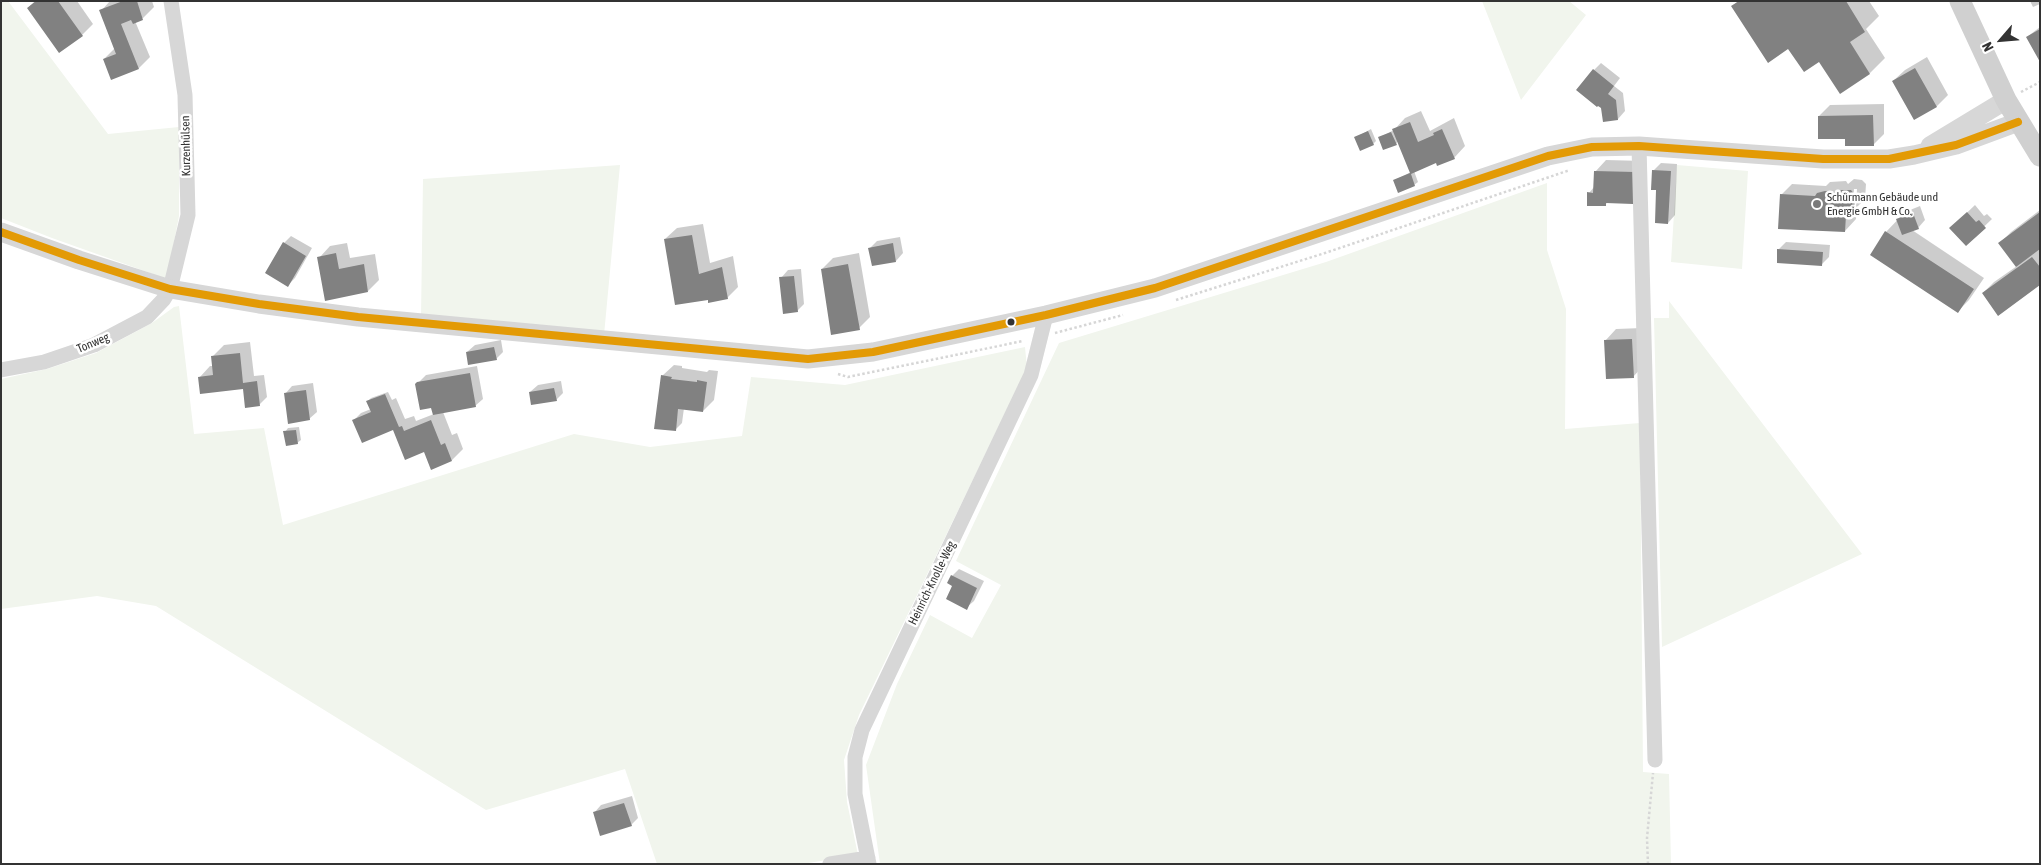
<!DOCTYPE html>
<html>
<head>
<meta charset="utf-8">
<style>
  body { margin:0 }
  #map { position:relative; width:2041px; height:865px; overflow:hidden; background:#fff; font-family:"Asap Condensed",sans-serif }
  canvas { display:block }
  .frame { position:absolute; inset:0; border:2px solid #333; pointer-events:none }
  .north { position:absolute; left:1976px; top:15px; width:50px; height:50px; -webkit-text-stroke:4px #fff; paint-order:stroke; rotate:243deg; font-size:14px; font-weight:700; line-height:20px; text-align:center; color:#333 }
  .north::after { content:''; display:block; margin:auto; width:18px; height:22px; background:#333; clip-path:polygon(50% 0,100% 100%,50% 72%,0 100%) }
</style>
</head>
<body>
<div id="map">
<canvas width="2041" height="865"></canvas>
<div class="frame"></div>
<div class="north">N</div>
</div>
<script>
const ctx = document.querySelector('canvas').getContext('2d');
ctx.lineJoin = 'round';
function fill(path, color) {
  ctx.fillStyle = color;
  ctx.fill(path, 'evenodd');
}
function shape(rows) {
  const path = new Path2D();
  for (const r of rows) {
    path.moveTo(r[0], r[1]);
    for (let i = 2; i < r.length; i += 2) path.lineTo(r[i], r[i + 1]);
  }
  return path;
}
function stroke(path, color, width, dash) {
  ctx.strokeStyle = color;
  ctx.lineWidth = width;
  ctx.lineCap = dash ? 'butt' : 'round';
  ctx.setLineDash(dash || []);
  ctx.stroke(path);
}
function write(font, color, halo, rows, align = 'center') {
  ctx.font = font + ' "Asap Condensed",sans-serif';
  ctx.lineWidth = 5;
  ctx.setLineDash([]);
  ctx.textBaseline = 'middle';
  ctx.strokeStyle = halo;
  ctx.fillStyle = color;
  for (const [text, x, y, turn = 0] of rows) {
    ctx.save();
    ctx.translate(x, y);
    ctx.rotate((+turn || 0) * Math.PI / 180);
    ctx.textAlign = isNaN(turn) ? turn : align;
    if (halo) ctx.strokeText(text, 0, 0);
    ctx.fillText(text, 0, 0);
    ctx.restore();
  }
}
const green = shape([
  [1,1,8,1,108,134,179,127,179,216,167,279,52,238,1,218],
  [1482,1,1569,1,1586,15,1521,100],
  [620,165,604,335,421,317,423,179],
  [1677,165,1748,171,1742,269,1671,262],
  [1547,183,1547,250,1566,309,1565,429,1640,423,1643,772,1669,774,1671,864,880,864,866,765,897,684,930,615,972,638,1001,585,956,561,1059,343,1326,262],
  [1669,301,1862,554,1662,647,1654,318,1669,318],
  [179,306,194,434,264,428,283,525,574,434,650,447,742,436,751,377,845,385,1025,347,1027,368,859,715,844,760,847,802,858,855,802,864,657,864,625,769,486,810,156,606,97,596,1,609,1,379,47,369,96,353,152,323,174,307]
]);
const shadow = shape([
  [35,1,77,1,93,24,82,35,28,8],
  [110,1,152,1,154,7,143,18,135,21,150,57,139,68,104,59,115,48,101,11],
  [1738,1,1869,1,1879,16,1866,29,1885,58,1870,73,1840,92,1820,60,1789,47,1732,7],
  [2030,1,2040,1,2040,4,2033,7],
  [2040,27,2040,59,2027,37],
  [1927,57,1948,95,1937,106,1914,118,1893,81,1905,70],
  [1601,63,1620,78,1614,86,1623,93,1625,111,1618,119,1604,120,1594,70],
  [1884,104,1884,134,1873,145,1846,138,1819,116,1830,105],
  [1421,111,1430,131,1454,118,1465,146,1454,158,1437,162,1414,171,1418,182,1414,185,1395,180,1411,172,1398,141,1396,144,1380,137,1394,130,1405,118],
  [1371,129,1376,141,1373,144,1355,138],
  [1606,160,1645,161,1605,205,1589,193,1594,187,1595,172],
  [1661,163,1677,164,1675,215,1668,223,1653,171],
  [1854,179,1862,180,1866,184,1865,199,1857,207,1856,219,1845,231,1781,195,1792,184,1826,186,1830,182,1846,181,1848,184],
  [1854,189,1857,189,1856,208,1853,210],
  [1975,205,1984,216,1987,214,1992,219,1966,244,1951,228],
  [1920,206,1925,220,1918,228,1912,230,1984,278,1969,300,1958,311,1886,232,1905,212],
  [2040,210,2040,284,1983,293,1994,282,2017,266,2000,243,2011,232],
  [703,224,710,263,733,256,738,287,727,298,709,301,665,239,677,228],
  [291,236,312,248,295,278,288,285,284,243],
  [900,237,903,253,896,261,870,248,877,241],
  [1786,242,1830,245,1829,257,1822,264,1778,250],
  [347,243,350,258,375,254,379,280,368,291,319,258,330,246],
  [859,253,870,317,859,328,822,269,833,258],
  [801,269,804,304,797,311,781,278,788,270],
  [1642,328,1644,365,1633,377,1605,341,1616,329],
  [501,340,503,352,496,359,467,352,475,345],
  [250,342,254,376,264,375,267,397,259,405,244,388,199,378,210,366,214,366,213,356,224,345],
  [674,365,682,366,682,368,707,372,709,370,718,371,714,400,703,411,684,408,682,423,675,430,662,376],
  [477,366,483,399,475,406,443,412,452,435,457,433,463,449,452,460,425,451,398,427,354,420,361,413,371,409,368,401,371,398,388,392,392,400,396,398,405,419,414,416,416,421,434,414,432,407,416,385,426,375],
  [561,381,563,393,556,400,530,392,538,385],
  [313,383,317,412,309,419,285,394,292,386],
  [299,427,301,440,297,443,285,432,288,428],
  [959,569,984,581,974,601,966,608,952,576],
  [632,796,638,818,631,825,594,813,601,805]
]);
const building = shape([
  [36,1,58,1,83,36,59,53,27,8],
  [123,1,137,1,143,20,133,24,131,20,121,24,139,69,111,80,103,59,116,54,99,10],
  [1739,1,1846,1,1865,32,1850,42,1870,74,1840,94,1819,62,1804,72,1788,49,1768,63,1731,6],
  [2040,29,2040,62,2026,37],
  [1915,68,1937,107,1914,120,1892,81],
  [1593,69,1614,86,1608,94,1616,100,1618,120,1603,122,1601,108,1598,106,1597,107,1576,90],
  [1873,115,1874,146,1845,146,1845,139,1818,139,1818,116],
  [1410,122,1418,142,1434,135,1433,133,1442,129,1455,159,1437,166,1436,163,1411,174,1415,186,1398,193,1393,180,1410,173,1392,129],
  [1368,131,1374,145,1360,151,1354,137],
  [1391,132,1397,145,1383,150,1378,137],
  [1652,170,1671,171,1668,224,1655,223,1656,190,1651,190],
  [1594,171,1635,172,1633,204,1606,203,1606,206,1587,206,1587,192,1593,193],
  [1841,190,1851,190,1855,195,1854,211,1850,216,1846,215,1845,232,1778,229,1780,194,1815,196,1817,193,1825,191,1834,192,1836,194],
  [1967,212,1976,222,1979,220,1986,228,1966,246,1949,228],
  [2040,212,2040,249,2016,267,1998,243],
  [1913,213,1919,229,1902,235,1896,219],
  [1885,231,1974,289,1958,313,1870,255],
  [692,235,699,274,722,267,728,299,708,303,708,300,675,305,664,239],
  [283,242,306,256,288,287,265,273],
  [893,243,896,262,872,266,868,248],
  [1777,249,1823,252,1822,266,1777,263],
  [336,253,339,269,364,264,368,292,325,301,317,257],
  [2032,257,2040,267,2040,285,1998,316,1982,293],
  [848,264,860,330,831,335,821,269],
  [794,276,798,312,783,314,779,277],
  [1632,339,1634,378,1606,379,1604,340],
  [494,347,497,360,468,365,466,352],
  [240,353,243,383,257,381,260,406,245,408,243,389,200,394,198,377,213,375,211,356],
  [470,373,476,407,433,415,431,408,420,410,415,384,417,382],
  [661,375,672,377,671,379,697,382,697,380,707,382,703,412,678,409,676,431,654,429],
  [554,388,557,401,531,405,529,392],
  [306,390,310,420,288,424,284,393],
  [385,394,399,427,402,426,404,431,431,420,441,445,445,443,452,461,431,470,424,452,405,460,393,430,362,443,352,420,371,412,366,401],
  [296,430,298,444,286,446,283,431],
  [951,575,977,588,967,610,946,599,952,586,947,583],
  [624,803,632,826,600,836,593,812]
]);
const path = shape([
  [2021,92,2040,82],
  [1176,300,1325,253,1570,170],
  [1055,333,1123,315],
  [838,374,848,377,1023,341],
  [1648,864,1647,838,1653,773]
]);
const minor = shape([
  [1639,146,1655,760],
  [1,370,44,362,94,345,147,317,164,299,170,289,188,215,185,95,171,1],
  [830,864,868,858],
  [869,864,855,794,855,757,862,730,1031,375,1046,315]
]);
const tertiary = shape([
  [1930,146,2006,100],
  [1,232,79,260,170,289,259,304,358,317,808,359,873,352,1046,315,1155,288,1548,156,1592,147,1639,146,1823,159,1889,159,1914,155,1956,145,2018,122]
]);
const secondary = shape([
  [1960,1,2006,100,2040,156]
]);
const bus1 = shape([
  [1,232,79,260,170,289,259,304,358,317,808,359,873,352,1046,315,1155,288,1548,156,1592,147,1639,146,1823,159,1889,159,1956,145,2018,122]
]);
const markers = [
  [1817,204,5,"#7a7a7a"],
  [1011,322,4.5,"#333"]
];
const streetNames = [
  ["Kurzenhülsen",186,146,-91],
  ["Tonweg",93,343,-23],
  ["Heinrich-Knolle-Weg",932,583,-64]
];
const poiNames = [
  ["Schürmann Gebäude und",1827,197],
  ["Energie GmbH & Co.",1827,211]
];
fill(green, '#f1f5ed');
fill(shadow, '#0003');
fill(building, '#818181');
stroke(path, '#d6d6d6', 2.5, [2.5, 2.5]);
stroke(minor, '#d7d7d7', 15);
stroke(tertiary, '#d7d7d7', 19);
stroke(secondary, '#d0d0d0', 21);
stroke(bus1, '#e39a05', 8);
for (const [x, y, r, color] of markers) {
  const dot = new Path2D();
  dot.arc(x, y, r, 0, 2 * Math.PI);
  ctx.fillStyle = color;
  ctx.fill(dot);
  stroke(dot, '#fff', 2);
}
write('12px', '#333', '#fff', streetNames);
write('12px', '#333', '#fff', poiNames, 'left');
</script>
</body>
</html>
